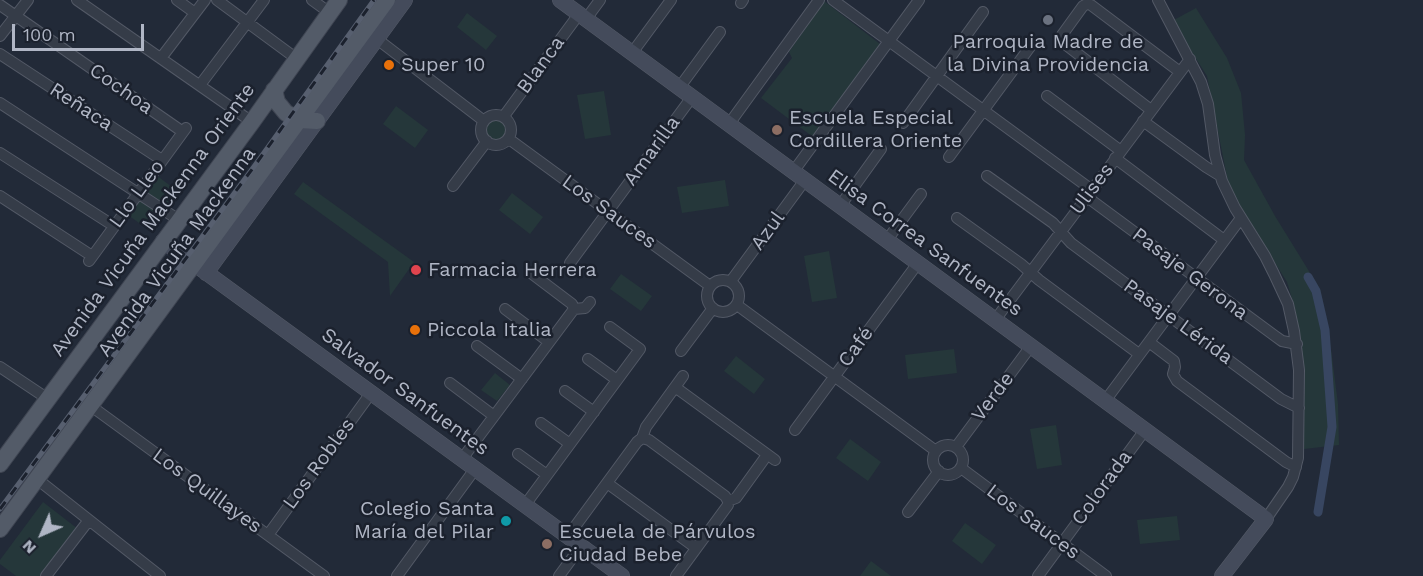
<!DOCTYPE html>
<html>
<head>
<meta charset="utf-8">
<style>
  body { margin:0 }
  #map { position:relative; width:1423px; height:576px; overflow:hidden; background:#222a38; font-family:"Work Sans",sans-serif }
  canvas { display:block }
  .north { position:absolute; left:12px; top:504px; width:60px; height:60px; -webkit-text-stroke:4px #1b212d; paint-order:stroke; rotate:225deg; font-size:16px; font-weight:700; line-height:24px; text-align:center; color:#b0b6c5 }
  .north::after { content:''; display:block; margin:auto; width:21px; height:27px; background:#b0b6c5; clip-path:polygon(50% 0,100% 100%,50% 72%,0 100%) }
  .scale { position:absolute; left:12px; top:24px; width:132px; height:27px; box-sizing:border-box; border:3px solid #b0b6c5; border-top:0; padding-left:8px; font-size:18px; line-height:21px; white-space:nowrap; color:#b0b6c5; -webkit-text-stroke:4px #1b212d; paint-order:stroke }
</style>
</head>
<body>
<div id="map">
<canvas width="1423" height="576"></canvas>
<div class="north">N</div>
<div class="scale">100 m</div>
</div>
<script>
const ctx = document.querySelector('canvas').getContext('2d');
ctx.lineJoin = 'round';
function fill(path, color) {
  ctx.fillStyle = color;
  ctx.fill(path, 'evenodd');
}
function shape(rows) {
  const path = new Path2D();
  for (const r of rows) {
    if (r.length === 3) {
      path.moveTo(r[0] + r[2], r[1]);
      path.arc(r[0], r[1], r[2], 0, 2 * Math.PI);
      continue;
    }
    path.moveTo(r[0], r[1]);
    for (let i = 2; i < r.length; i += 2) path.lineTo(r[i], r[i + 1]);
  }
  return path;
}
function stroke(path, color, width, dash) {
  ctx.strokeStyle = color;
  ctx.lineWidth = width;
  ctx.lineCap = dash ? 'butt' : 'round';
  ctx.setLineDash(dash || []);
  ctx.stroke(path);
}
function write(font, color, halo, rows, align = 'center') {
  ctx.font = font + ' "Work Sans",sans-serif';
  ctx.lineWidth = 5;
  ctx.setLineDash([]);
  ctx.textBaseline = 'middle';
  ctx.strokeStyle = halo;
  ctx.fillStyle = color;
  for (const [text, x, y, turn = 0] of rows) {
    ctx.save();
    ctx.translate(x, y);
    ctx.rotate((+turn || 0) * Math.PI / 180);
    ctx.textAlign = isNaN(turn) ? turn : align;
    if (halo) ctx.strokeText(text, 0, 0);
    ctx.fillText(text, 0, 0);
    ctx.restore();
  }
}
const green = shape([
  [824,1,880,44,813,137,761,98,792,58,789,52],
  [1196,8,1227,58,1241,93,1245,135,1244,160,1275,216,1320,289,1328,326,1338,404,1339,445,1304,449,1303,388,1293,302,1287,282,1236,201,1228,182,1207,76,1172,21],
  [467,13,497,36,486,50,457,27],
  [604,91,611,135,585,139,577,95],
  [396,106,428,130,415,148,383,124],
  [496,129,13],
  [156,175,180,193,169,206,144,191],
  [725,180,729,206,682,213,677,187],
  [303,182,414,262,390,296,388,262,294,194],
  [512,193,543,217,530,234,499,210],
  [139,200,161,215,150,231,128,215],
  [829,251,837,298,812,302,804,256],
  [621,274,652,296,641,311,610,289],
  [954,349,957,373,908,379,905,355],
  [736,356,765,379,754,394,724,371],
  [495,373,510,385,497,401,481,390],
  [1056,425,1062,465,1037,469,1030,429],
  [850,439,881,462,868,481,836,458],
  [43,502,78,529,40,576,16,576,0,564,0,560],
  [1177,516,1180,540,1140,544,1137,520],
  [965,523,996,545,982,564,952,541],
  [871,561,891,576,860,576]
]);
const canal = shape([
  [1308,277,1316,291,1325,330,1332,427,1318,512]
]);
const street = shape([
  [77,0,252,122],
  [177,0,195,13],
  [217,0,297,59],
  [312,0,330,13],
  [833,0,1092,190],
  [1158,0,1201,82,1208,104,1215,155,1222,181,1235,208,1265,256,1274,274,1288,304,1294,331,1299,370,1298,458,1293,477,1288,487,1266,519],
  [741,3,743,0],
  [0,5,183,132],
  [586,19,600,0],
  [0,36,28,0],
  [377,39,484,121],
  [632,53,671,0],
  [0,54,162,160],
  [161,58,205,0],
  [200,85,264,0],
  [679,88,720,32],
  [1047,96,1121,151],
  [0,103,179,220],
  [1151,110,1061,41,1062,35,1083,6,1087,4,1091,5,1180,72],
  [496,130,15],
  [504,116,579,14],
  [1143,121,1206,167,1219,175],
  [903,123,983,12],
  [729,124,819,0],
  [509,139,710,286],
  [0,153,114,226],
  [949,157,1030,47],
  [1115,158,1224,240],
  [793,172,919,0],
  [987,176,1053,223,1071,243,1281,399,1299,408],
  [453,186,487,141],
  [0,196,92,256],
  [1087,197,1275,336,1282,341,1297,344],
  [840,206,881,149],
  [957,218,1021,264,1039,280,1139,354],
  [887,240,921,194],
  [89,261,186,128],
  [570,263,692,97],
  [531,273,572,304,574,309],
  [723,296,16],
  [731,281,805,180],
  [737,305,936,451],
  [505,309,549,342],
  [574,309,585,308,590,302],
  [995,320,1190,59],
  [1149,342,1174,361,1175,367,1173,374,1177,381,1286,462,1296,467],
  [477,346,522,379],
  [681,351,713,308],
  [588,359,617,380],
  [0,367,48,399],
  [450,383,494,416],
  [675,387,775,460],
  [565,391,594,412],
  [1105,401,1241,218],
  [91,406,324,576],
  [541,423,570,444],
  [795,430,918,263],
  [642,438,649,440,725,496,728,501],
  [642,438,646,427,683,376],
  [948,460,15],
  [956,447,1031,346],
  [518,454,547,475],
  [462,459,574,309],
  [961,468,1106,576],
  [37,479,160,576],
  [607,483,696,548],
  [728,501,736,498,767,455],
  [525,505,640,349,610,327],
  [908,512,939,471],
  [268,535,371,393],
  [568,536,637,442,642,438],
  [46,576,89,520],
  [397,576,475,469],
  [559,576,581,546],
  [676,576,728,505,728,501],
  [1038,576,1145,430]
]);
const secondary = shape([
  [560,0,1266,519,1222,576],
  [163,241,622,576],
  [206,273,405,0]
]);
const primary = shape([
  [274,90,277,102,286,113,300,120,317,121],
  [0,464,252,122,339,0],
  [0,529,387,0]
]);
const rail = shape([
  [0,509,253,168,374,0]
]);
const markers = [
  [1048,20,6,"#6b7280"],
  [389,65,6,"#e8710a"],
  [777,130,6,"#8d6e63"],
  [416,270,6,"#e0444e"],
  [415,330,6,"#e8710a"],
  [506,521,6,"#0f9aa8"],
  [547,544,6,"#8d6e63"]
];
const poiNames = [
  ["Parroquia Madre de",1048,42,"center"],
  ["la Divina Providencia",1048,65,"center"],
  ["Super 10",401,65],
  ["Escuela Especial",789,118],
  ["Cordillera Oriente",789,141],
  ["Farmacia Herrera",428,270],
  ["Piccola Italia",427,330],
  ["Colegio Santa",494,509,"right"],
  ["María del Pilar",494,532,"right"],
  ["Escuela de Párvulos",559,532],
  ["Ciudad Bebe",559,555]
];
const streetNames = [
  ["Blanca",541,65,-54],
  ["Cochoa",121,89,35],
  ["Reñaca",81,107,33],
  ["Amarilla",652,151,-54],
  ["Ulises",1092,189,-53],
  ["Llo Lleo",137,194,-54],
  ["Los Sauces",609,212,36],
  ["Avenida Vicuña Mackenna Oriente",153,220,-54],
  ["Azul",768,231,-54],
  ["Elisa Correa Sanfuentes",925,243,36],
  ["Avenida Vicuña Mackenna",177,252,-54],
  ["Pasaje Gerona",1190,274,37],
  ["Pasaje Lérida",1178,322,36],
  ["Café",856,347,-54],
  ["Salvador Sanfuentes",405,392,36],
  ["Verde",993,397,-53],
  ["Los Robles",319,464,-54],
  ["Colorada",1102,488,-54],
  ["Los Quillayes",207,491,36],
  ["Los Sauces",1033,522,37]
];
fill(green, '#25373a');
stroke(canal, '#384661', 9);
stroke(street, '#535966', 12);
stroke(secondary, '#535966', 16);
stroke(primary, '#3f4552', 18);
stroke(street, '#353c48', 10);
stroke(secondary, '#444b5b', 15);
stroke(primary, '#535b68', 16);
stroke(rail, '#575f6f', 5);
stroke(rail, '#1b212d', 3, [9]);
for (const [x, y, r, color] of markers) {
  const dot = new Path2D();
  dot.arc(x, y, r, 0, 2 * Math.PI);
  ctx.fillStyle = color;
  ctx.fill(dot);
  stroke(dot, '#1b212d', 2);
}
write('20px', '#b0b6c5', '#1b212d', poiNames, 'left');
write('20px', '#b0b6c5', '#1b212d', streetNames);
</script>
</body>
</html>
